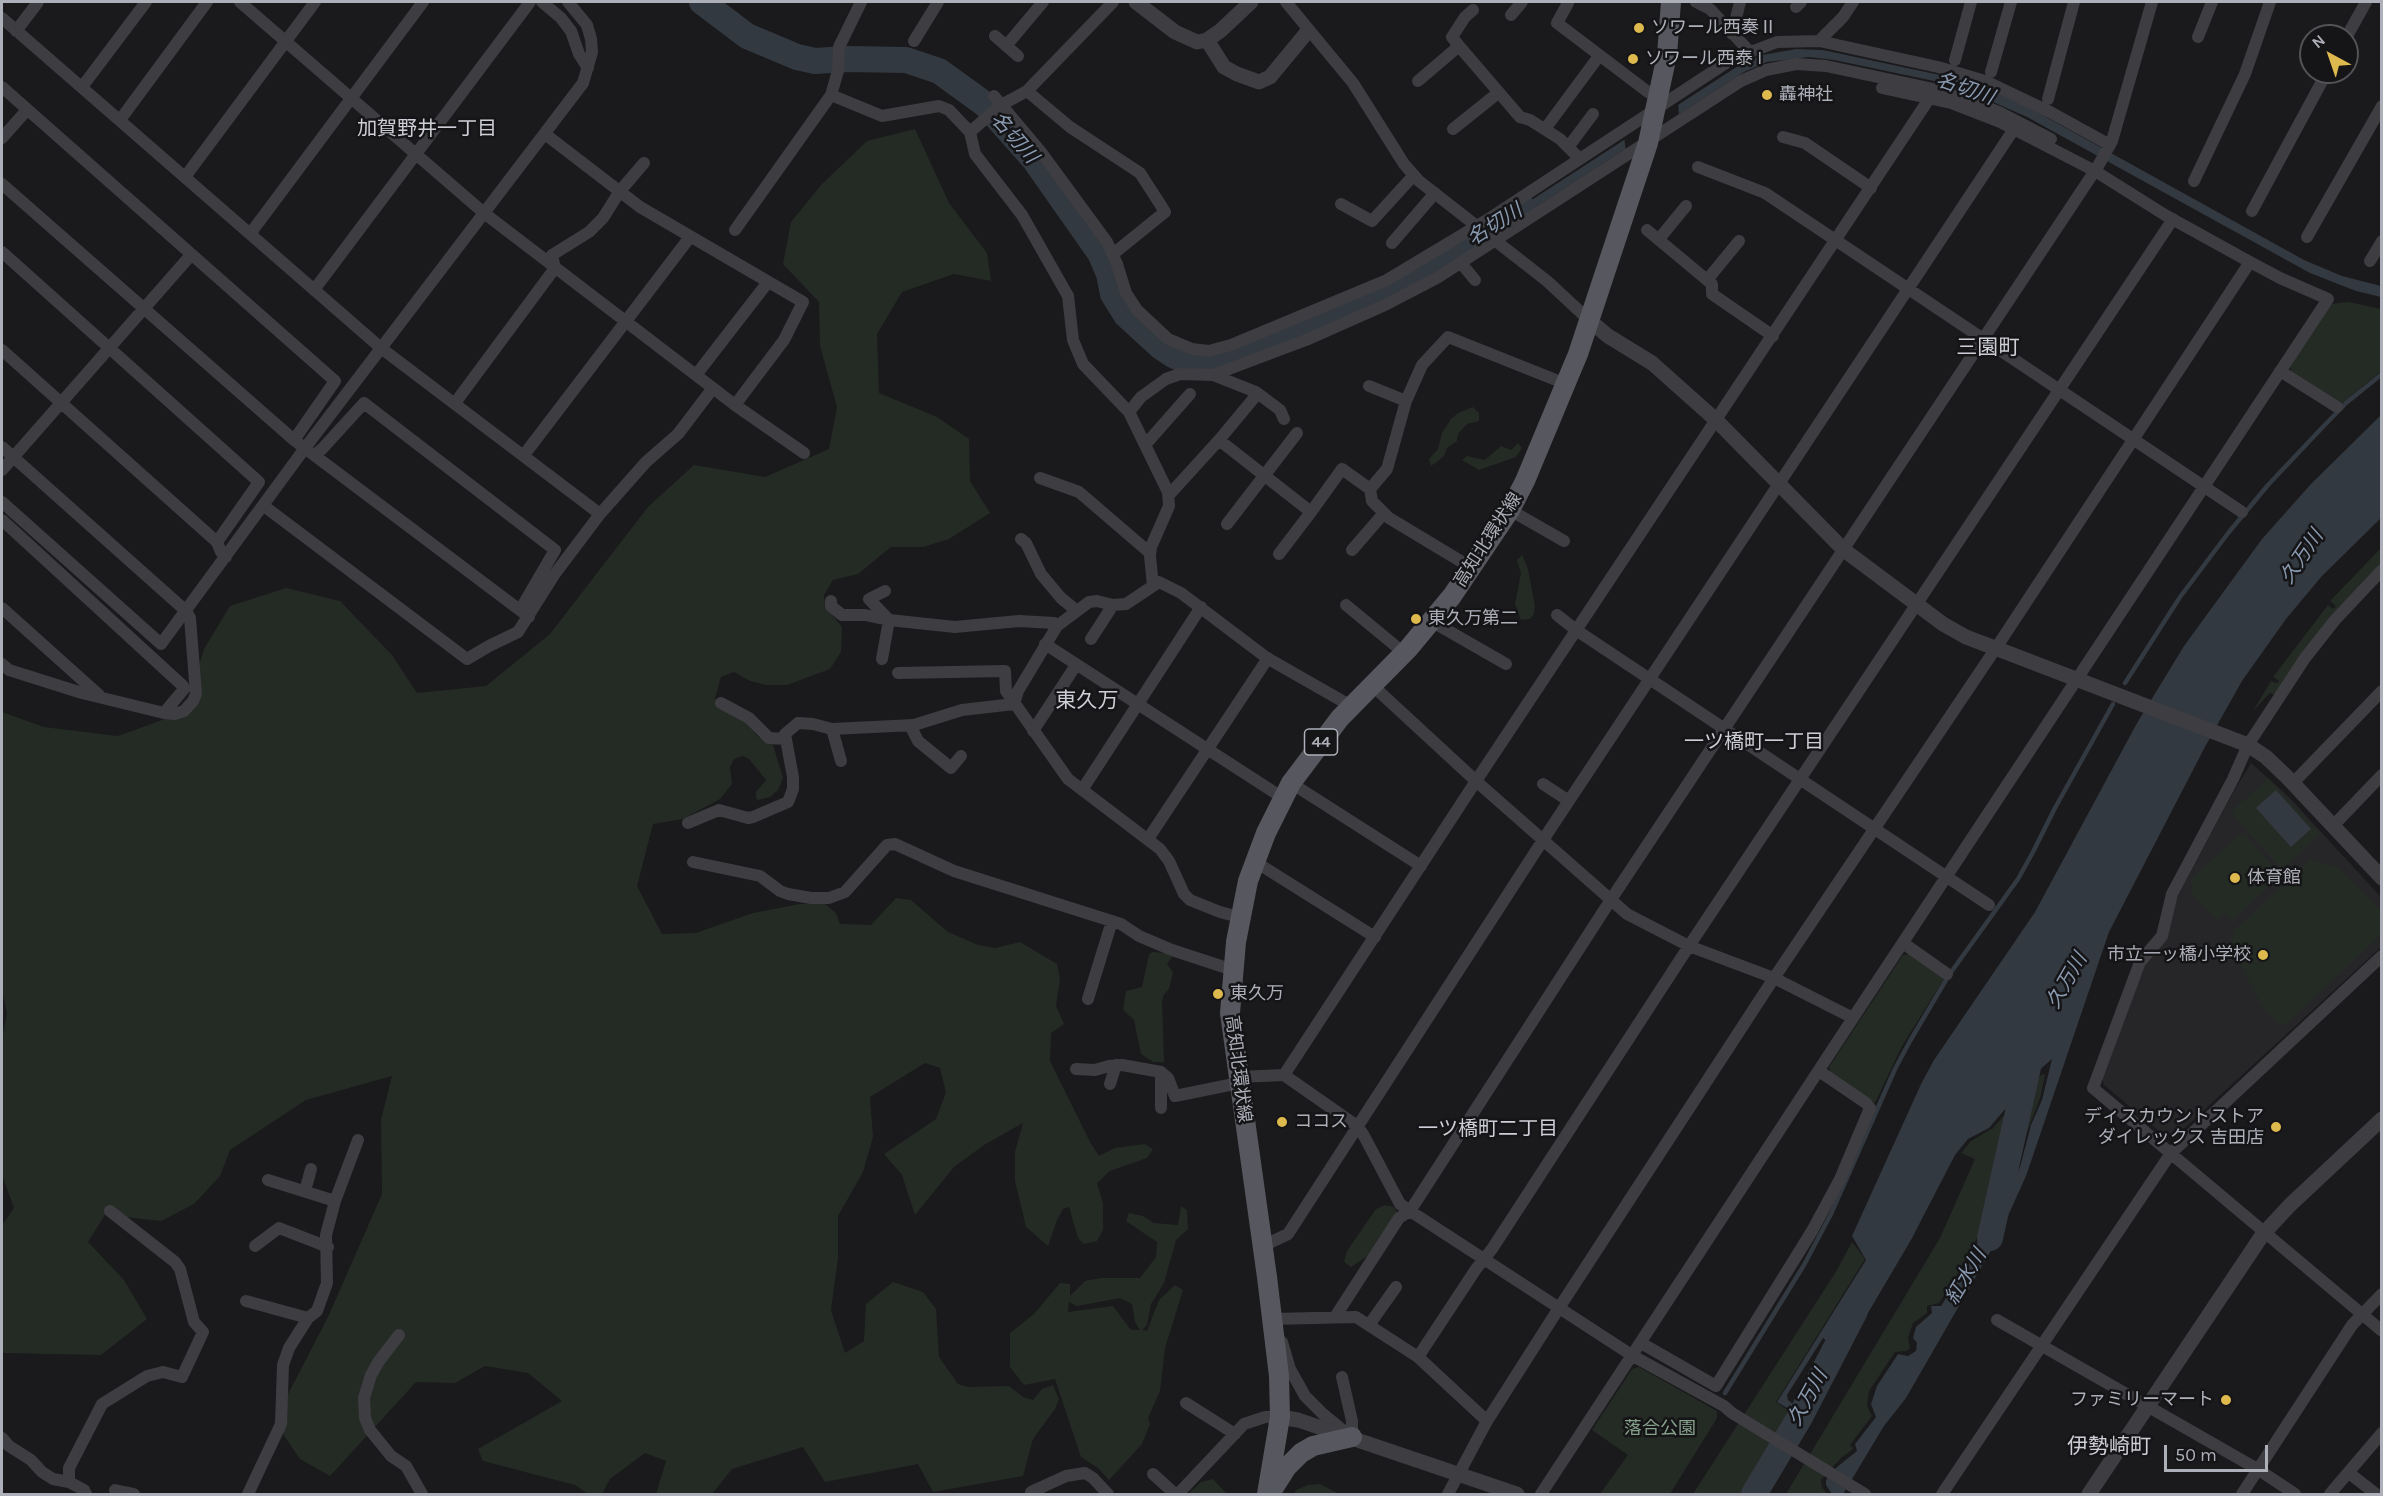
<!DOCTYPE html>
<html>
<head>
<meta charset="utf-8">
<style>
  body { margin:0 }
  #map { position:relative; width:2383px; height:1496px; overflow:hidden; background:#1a191b; font-family:Karla,sans-serif }
  canvas { display:block }
  .frame { position:absolute; inset:0; border:3px solid #adb0b9; pointer-events:none }
  .north { position:absolute; left:2299px; top:24px; width:60px; height:60px; box-sizing:border-box; background:#151416; border:2px solid #525257; border-radius:50%; rotate:320deg; font-size:16px; font-weight:700; line-height:24px; text-align:center; color:#adb0b9 }
  .north::after { content:''; display:block; margin:auto; width:21px; height:27px; background:#deba4e; clip-path:polygon(50% 0,100% 100%,50% 72%,0 100%) }
  .scale { position:absolute; left:2164px; top:1445px; width:104px; height:27px; box-sizing:border-box; border:3px solid #adb0b9; border-top:0; padding-left:8px; font-size:18px; line-height:21px; white-space:nowrap; color:#adb0b9; -webkit-text-stroke:4px #151416; paint-order:stroke }
</style>
</head>
<body>
<div id="map">
<canvas width="2383" height="1496"></canvas>
<div class="frame"></div>
<div class="north">N</div>
<div class="scale">50 m</div>
</div>
<script>
const ctx = document.querySelector('canvas').getContext('2d');
ctx.lineJoin = 'round';
function fill(path, color) {
  ctx.fillStyle = color;
  ctx.fill(path, 'evenodd');
}
function shape(rows) {
  const path = new Path2D();
  for (const r of rows) {
    path.moveTo(r[0], r[1]);
    for (let i = 2; i < r.length; i += 2) path.lineTo(r[i], r[i + 1]);
  }
  return path;
}
function stroke(path, color, width, dash) {
  ctx.strokeStyle = color;
  ctx.lineWidth = width;
  ctx.lineCap = dash ? 'butt' : 'round';
  ctx.setLineDash(dash || []);
  ctx.stroke(path);
}
function write(font, color, halo, rows, align = 'center') {
  ctx.font = font + ' Karla,"Noto Sans JP",sans-serif';
  ctx.lineWidth = 5;
  ctx.setLineDash([]);
  ctx.textBaseline = 'middle';
  ctx.strokeStyle = halo;
  ctx.fillStyle = color;
  for (const [text, x, y, turn = 0] of rows) {
    ctx.save();
    ctx.translate(x, y);
    ctx.rotate((+turn || 0) * Math.PI / 180);
    ctx.textAlign = isNaN(turn) ? turn : align;
    if (halo) ctx.strokeText(text, 0, 0);
    ctx.fillText(text, 0, 0);
    ctx.restore();
  }
}
const built = shape([
  [2251,763,2288,796,2381,897,2381,947,2176,1136,2167,1138,2104,1085,2102,1078,2146,963,2182,888,2234,791]
]);
const green = shape([
  [915,129,949,203,987,253,991,281,954,274,902,292,877,334,879,393,937,417,969,439,970,481,990,513,949,539,923,547,891,547,858,574,833,580,824,595,825,606,842,627,841,652,830,669,787,685,766,685,750,681,734,672,721,677,715,698,720,705,743,719,758,737,773,745,783,778,778,790,770,797,758,800,756,798,756,792,766,780,749,759,743,756,734,759,730,767,732,784,720,799,683,819,653,824,637,886,662,934,696,933,753,913,800,904,825,904,836,913,840,924,871,925,896,898,911,900,948,932,978,945,995,948,1020,942,1057,964,1060,979,1056,1006,1064,1024,1051,1033,1050,1061,1090,1142,1099,1156,1115,1148,1145,1144,1153,1149,1147,1158,1110,1171,1097,1183,1103,1204,1103,1230,1097,1241,1084,1244,1078,1238,1069,1207,1063,1209,1057,1220,1048,1246,1026,1227,1015,1181,1015,1152,1023,1123,984,1145,954,1167,915,1215,902,1175,884,1154,936,1119,946,1092,940,1068,925,1063,870,1097,873,1137,863,1172,838,1216,838,1258,831,1310,845,1353,864,1341,866,1304,893,1282,923,1292,936,1309,939,1357,958,1384,968,1387,1009,1386,1023,1397,1033,1400,1042,1389,1053,1385,1059,1399,1055,1409,1033,1439,1023,1476,933,1492,918,1464,825,1482,803,1447,732,1469,712,1494,656,1494,666,1461,645,1453,610,1479,602,1494,588,1494,575,1485,483,1461,478,1449,562,1401,528,1373,485,1366,455,1383,416,1382,330,1476,300,1459,274,1421,328,1317,382,1194,381,1120,392,1076,306,1100,230,1150,220,1176,194,1204,161,1221,105,1215,88,1242,124,1280,147,1319,101,1355,2,1353,2,1225,14,1208,2,1175,2,1039,7,1013,2,992,2,712,44,727,118,736,184,712,204,649,230,606,286,588,340,601,392,655,417,693,486,686,550,634,648,507,694,465,765,477,829,449,837,407,820,346,819,302,783,264,791,222,822,184,867,141],
  [2349,302,2381,309,2381,371,2340,405,2291,373,2290,365,2329,304],
  [1473,407,1479,413,1479,421,1467,424,1458,434,1457,441,1447,448,1444,456,1438,461,1431,466,1429,459,1438,449,1442,433,1451,419,1458,413],
  [1518,443,1522,448,1516,457,1479,470,1462,460,1467,456,1485,460,1501,446,1511,450],
  [2381,548,2381,563,2335,613,2275,695,2270,693,2253,711,2271,681,2277,683,2279,681,2273,677,2328,605,2333,609,2336,606,2330,601],
  [1522,555,1528,569,1535,606,1534,614,1530,619,1521,620,1515,604,1521,573,1517,560],
  [2268,778,2320,834,2282,870,2231,812],
  [2241,834,2245,834,2281,876,2232,921,2225,913,2218,919,2190,892,2195,888,2189,880],
  [2310,860,2337,867,2381,911,2381,935,2286,1024,2279,1024,2263,1008,2232,948,2233,931],
  [1152,952,1166,953,1172,957,1167,964,1173,972,1169,989,1164,994,1162,1001,1164,1062,1153,1062,1141,1054,1134,1020,1123,1010,1126,991,1142,987,1149,955],
  [1910,954,1945,977,1902,1046,1875,1103,1830,1072,1829,1067,1903,955],
  [2043,1074,2045,1075,2040,1098,2015,1164,1982,1229,1958,1273,1939,1303,1927,1306,1927,1313,1913,1323,1908,1338,1910,1348,1906,1351,1895,1352,1869,1391,1867,1406,1872,1416,1850,1445,1853,1449,1841,1458,1821,1480,1822,1487,1827,1494,1786,1494,1940,1238,1975,1159,1961,1153,1971,1141,1993,1128,2034,1081],
  [1385,1205,1394,1207,1397,1212,1392,1223,1369,1255,1351,1267,1344,1262,1347,1251,1376,1209],
  [1181,1206,1187,1210,1188,1229,1176,1240,1164,1283,1151,1304,1147,1325,1142,1330,1147,1331,1159,1300,1175,1285,1183,1290,1165,1348,1160,1391,1148,1418,1150,1424,1142,1444,1109,1480,1098,1468,1081,1457,1055,1379,1024,1385,1010,1367,1010,1333,1034,1314,1060,1283,1070,1284,1070,1296,1085,1281,1101,1278,1140,1278,1156,1257,1157,1242,1126,1221,1129,1213,1143,1216,1154,1223,1178,1225],
  [1120,1298,1132,1304,1135,1322,1140,1330,1131,1330,1113,1306,1068,1312,1069,1302,1077,1306],
  [1852,1242,1865,1259,1776,1402,1796,1416,1747,1494,1693,1494,1837,1270],
  [1639,1367,1717,1411,1717,1418,1670,1494,1600,1494,1628,1455,1592,1430,1632,1369],
  [1213,1479,1227,1494,1188,1494,1201,1482],
  [1320,1484,1339,1494,1294,1494,1296,1490,1308,1485]
]);
const water = shape([
  [1796,49,1823,50,1954,78,1997,93,2028,107,2304,260,2342,276,2381,286,2381,297,2356,291,2310,273,2027,117,1993,102,1934,81,1834,60,1809,57,1767,62,1744,72,1499,231,1493,225,1738,66,1762,55],
  [2381,415,2381,518,2322,576,2286,619,2242,681,2206,745,2109,932,2026,1176,1997,1240,1906,1398,1884,1426,1843,1494,1832,1494,1826,1485,1826,1480,1837,1467,1857,1451,1855,1444,1876,1417,1871,1404,1877,1386,1898,1354,1908,1356,1916,1351,1917,1343,1913,1338,1916,1327,1932,1313,1931,1306,1941,1306,1948,1295,2020,1167,2031,1125,2042,1100,2052,1059,2036,1073,1989,1128,1968,1139,1955,1155,1911,1240,1855,1335,1854,1325,1843,1339,1831,1345,1823,1338,1787,1395,1788,1400,1798,1408,1797,1414,1777,1402,1866,1260,1852,1236,1922,1082,1934,1060,2035,912,2137,723,2184,646,2262,539,2311,484],
  [2276,790,2311,829,2291,847,2256,808]
]);
const pier = shape([
  [1678,100,1679,117,1626,152,1624,136]
]);
const stream = shape([
  [2125,683,2180,597,2229,532,2268,485,2318,432,2346,403,2382,374],
  [1725,1393,1804,1265,1831,1214,1895,1069,1910,1041,1949,975,2018,879,2033,852,2055,808,2113,704]
]);
const river = shape([
  [702,2,747,36,797,57,815,61,846,59,906,60,939,71,986,105,1034,159,1100,253,1109,274,1113,294,1126,315,1161,347,1173,355,1187,361,1201,364,1232,357,1386,294,1430,270,1524,209],
  [1990,1238,2031,1054],
  [1754,1494,1800,1417,1855,1311]
]);
const minor = shape([
  [240,2,484,213,735,405,804,453],
  [542,2,561,18,571,31,579,54,588,68],
  [1286,2,1353,83,1404,164,1419,181,1547,281,1589,320],
  [1696,2,1710,9,1749,51],
  [1568,3,1557,23,1648,92,1660,96],
  [1796,7,1801,2],
  [1473,10,1465,17,1452,37,1459,46,1520,117,1530,120,1560,139,1580,159],
  [1511,15,1522,2],
  [2,18,381,348,600,514],
  [16,31,38,2],
  [1732,34,1740,2],
  [995,36,1018,56],
  [2347,36,2366,2],
  [2198,37,2212,2],
  [914,41,938,2],
  [1819,41,1938,67,1985,81,2050,112,2110,145],
  [1006,46,1043,2],
  [1955,60,1971,2],
  [1991,72,2011,2],
  [1418,81,1459,46],
  [2,87,335,381,294,440],
  [82,87,146,2],
  [1027,91,1070,127,1140,173,1160,204,1165,212,1113,254],
  [831,95,882,116,939,106,949,110,970,132,975,154,1022,215,1068,296,1073,340,1083,364,1129,412,1168,492,1169,506,1151,547,1150,556,1153,586],
  [994,96,1041,152,1107,242,1117,264,1126,293,1137,310,1168,339,1192,349,1209,351,1231,345,1387,280,1487,220,1732,59,1777,42,1819,41,1843,17,1853,2],
  [2048,99,2074,2],
  [120,120,207,2],
  [1453,129,1498,93],
  [1545,129,1599,56],
  [970,132,1001,105,1027,91,1113,2],
  [545,134,640,207,803,302,784,340,735,405],
  [1783,137,1805,143,1871,188],
  [2,138,27,110],
  [1569,146,1593,114],
  [1698,167,1765,193,2242,512],
  [185,177,315,2],
  [2194,181,2245,74,2270,2],
  [2,184,294,440,529,617],
  [1341,204,1372,221,1414,175],
  [2252,211,2327,72],
  [735,230,831,95,838,71,839,47,861,2],
  [1647,230,1707,280],
  [250,234,423,2],
  [2307,237,2382,106],
  [1659,239,1686,206],
  [1739,241,1707,280,1712,284,1712,294,1773,336],
  [1392,243,1435,193],
  [2,252,259,482,217,542],
  [2370,261,2382,241],
  [1461,263,1475,280],
  [314,290,530,2],
  [2,350,217,542,221,552,226,557],
  [2280,371,2337,407],
  [696,375,768,282],
  [1213,375,1256,392,1254,398,1219,440],
  [1369,386,1406,401,1387,469,1370,489],
  [1256,392,1280,410,1284,419],
  [1406,401,1422,365,1448,337,1566,384],
  [455,403,555,268,552,255,589,232,603,218,620,191,644,163],
  [1129,412,1141,397,1166,379,1180,374,1213,375,1306,340,1385,305,1437,278,1741,81,1766,70,1796,64,1826,66,1929,88,1966,99,1999,112,2051,139],
  [1145,445,1190,394],
  [2,447,186,611,190,618,196,694,193,701,184,711,175,714,164,713,82,693,9,670,2,664],
  [314,455,322,449,364,403,555,550,520,610],
  [524,455,690,237],
  [2,470,191,255],
  [1040,478,1079,492,1150,553],
  [1169,495,1219,440,1311,512,1342,469,1370,489,1372,501,1389,518,1472,568],
  [2,502,161,644,305,448,583,83,592,52,591,39,587,25,568,2],
  [264,506,467,659,489,646,518,632,554,575,600,514,646,462,678,434,713,388],
  [1510,510,1564,541],
  [2,520,183,686,184,689,164,713],
  [1227,524,1297,433],
  [1021,539,1026,543,1041,574,1061,598,1077,611],
  [1352,550,1384,513],
  [1279,554,1311,512],
  [2382,570,2335,620,2305,658,2248,745,2233,779,2172,894,2162,936,2140,962,2093,1088,2382,1331],
  [885,591,869,599,888,619],
  [831,601,831,606,842,615,865,615,889,620],
  [1346,605,1404,653],
  [2,608,99,695],
  [1557,615,1576,630,1989,905],
  [1431,621,1506,664],
  [1091,639,1113,605],
  [1045,644,1283,798],
  [882,659,889,620,955,627,1019,621,1054,623,1057,626],
  [898,673,1005,671,1006,691,1068,779,1160,849,1169,861,1184,894,1190,900,1220,912,1239,917],
  [1372,685,1476,781,1627,914,1689,946,1774,978,1853,1018],
  [721,703,749,718,769,738,785,739],
  [1014,704,1018,691,1057,626,1089,602,1097,601,1113,605,1126,604,1159,582,1181,593,1267,658,1351,706],
  [910,725,918,741,951,768,961,756],
  [832,729,841,761],
  [1033,731,1076,665],
  [1291,783,1421,866],
  [2293,783,2382,691],
  [1543,784,1569,801],
  [1082,790,1201,607],
  [688,823,719,810,748,818,753,817,788,802,793,789,793,777,785,734,798,723,813,724,832,729,914,725,962,710,1014,704],
  [2333,826,2382,775],
  [1148,839,1268,658],
  [1254,861,1375,937],
  [693,862,760,876,780,891,788,894,811,898,829,898,845,892,887,845,895,844,954,871,1121,924,1139,936,1172,950,1233,970],
  [1903,943,1947,974],
  [1088,999,1112,921],
  [1076,1069,1095,1070,1109,1066,1122,1065,1161,1072,1168,1078,1175,1096,1239,1083],
  [1161,1072,1161,1108],
  [1284,1075,1476,781,1929,99],
  [1238,1077,1284,1075,1357,1126,1363,1134,1400,1204,1410,1211,1633,1356,1724,1406,1732,1413,1865,1494],
  [1110,1084,1116,1065],
  [268,1180,335,1201],
  [305,1191,311,1169],
  [255,1246,279,1228,328,1247],
  [1263,1246,1288,1234,1543,840,2014,129],
  [246,1301,308,1318],
  [1335,1317,1399,1218,1410,1211,1610,901,2098,166,2112,141,2152,2],
  [1997,1320,2259,1470,2295,1494],
  [1274,1323,1272,1319,1356,1317,1418,1357,1487,1421],
  [1369,1325,1396,1287],
  [399,1335,379,1361,371,1375,364,1398,365,1418,370,1430,391,1456,406,1466,422,1494],
  [1282,1342,1290,1369,1305,1396,1323,1414,1346,1433],
  [1641,1343,1716,1386,1812,1231,1840,1179,1870,1108,1866,1103,1819,1071],
  [1418,1357,1476,1269,1492,1249,1689,946,2173,219],
  [1342,1377,1352,1421,1352,1437],
  [1186,1403,1235,1434],
  [2,1438,9,1446,31,1460,42,1472,53,1479,69,1482],
  [2349,1473,2376,1494],
  [1153,1474,1175,1494],
  [115,1490,134,1494],
  [86,1494,84,1490,69,1482,69,1468,102,1404,147,1376,163,1372,182,1377,203,1332,194,1322,180,1269,175,1262,110,1211],
  [248,1494,281,1424,283,1365,289,1348,308,1318,317,1311,327,1283,326,1235,335,1201,358,1140],
  [1032,1494,1031,1492,1066,1476,1085,1473,1093,1478,1108,1494],
  [1178,1494,1244,1424,1265,1417,1280,1417],
  [1448,1494,1487,1421,1559,1308,1774,978,2002,639,2250,262],
  [1541,1494,1853,1018,2328,299,2280,278,2250,262,2165,215,2095,171,2000,122,1951,103,1882,88],
  [1942,1494,2171,1153,2382,956],
  [2242,1494,2352,1325,2382,1294],
  [2330,1494,2382,1433]
]);
const tertiary = shape([
  [1136,2,1175,32,1197,42,1207,40,1220,31,1251,2],
  [1207,40,1224,67,1237,74,1259,82,1270,77,1308,31],
  [1589,320,1608,336,1652,363,1716,420,1844,550,1943,624,1966,637,1995,648,2248,745,2266,757,2288,778,2382,878],
  [1280,1417,1298,1420,1517,1494],
  [2089,1494,2263,1234,2290,1205,2382,1119]
]);
const primary = shape([
  [1273,1489,1287,1467,1301,1453,1313,1446,1352,1437],
  [1267,1494,1280,1417,1279,1376,1267,1277,1230,1013,1236,942,1248,881,1266,833,1291,783,1340,718,1408,649,1452,596,1510,510,1525,481,1578,354,1648,143,1667,55,1671,2]
]);
const markers = [
  [1639,28,6,"#deba4e"],
  [1633,59,6,"#deba4e"],
  [1767,95,6,"#deba4e"],
  [1416,619,6,"#deba4e"],
  [2235,878,6,"#deba4e"],
  [2263,955,6,"#deba4e"],
  [1218,994,6,"#deba4e"],
  [1282,1122,6,"#deba4e"],
  [2276,1127,6,"#deba4e"],
  [2226,1400,6,"#deba4e"]
];
const shields = [
  [1321,742,33]
];
const shieldNames = [
  ["44",1321,742]
];
const poiNames = [
  ["ソワール西奏Ⅱ",1651,28],
  ["ソワール西泰 I",1645,59],
  ["轟神社",1779,95],
  ["東久万第二",1428,619],
  ["体育館",2247,878],
  ["市立一ッ橋小学校",2251,955,"right"],
  ["東久万",1230,994],
  ["ディスカウントストア",2264,1117,"right"],
  ["ダイレックス 吉田店",2264,1138,"right"],
  ["ココス",1294,1122],
  ["ファミリーマート",2214,1400,"right"]
];
const streetNames = [
  ["高知北環状線",1488,540,-57],
  ["高知北環状線",1238,1069,83]
];
const parkNames = [
  ["落合公園",1660,1429]
];
const waterNames = [
  ["名切川",1965,89,19],
  ["名切川",1014,138,49],
  ["名切川",1495,225,-32],
  ["久万川",2302,557,-56],
  ["久万川",2067,981,-60],
  ["紅水川",1966,1277,-59],
  ["久万川",1808,1398,-61]
];
const neighbourhoodNames = [
  ["加賀野井一丁目",427,129],
  ["一ツ橋町一丁目",1754,742],
  ["一ツ橋町二丁目",1488,1129]
];
const quarterNames = [
  ["三園町",1988,348],
  ["東久万",1087,701],
  ["伊勢崎町",2109,1447]
];
fill(built, '#262628');
fill(green, '#242b25');
fill(water, '#333940');
fill(pier, '#1a191b');
stroke(stream, '#333940', 4.5);
stroke(river, '#333940', 26);
stroke(minor, '#3d3d42', 12);
stroke(tertiary, '#3d3d42', 15);
stroke(primary, '#57585f', 20);
for (const [x, y, r, color] of markers) {
  const dot = new Path2D();
  dot.arc(x, y, r, 0, 2 * Math.PI);
  ctx.fillStyle = color;
  ctx.fill(dot);
  stroke(dot, '#151416', 2);
}
for (const [x, y, w] of shields) {
  const box = new Path2D();
  box.roundRect(x - w / 2, y - 13, w, 26, 4.5);
  ctx.fillStyle = '#151416';
  ctx.fill(box);
  stroke(box, '#adb0b9', 1.5);
}
write('bold 16px', '#adb0b9', null, shieldNames);
write('18px', '#adb0b9', '#151416', poiNames, 'left');
write('18px', '#adb0b9', '#151416', streetNames);
write('18px', '#87a28b', '#151416', parkNames);
write('italic 20px', '#899ab0', '#151416', waterNames);
write('20px', '#cecfd6', '#151416', neighbourhoodNames);
write('21px', '#cecfd6', '#151416', quarterNames);
</script>
</body>
</html>
